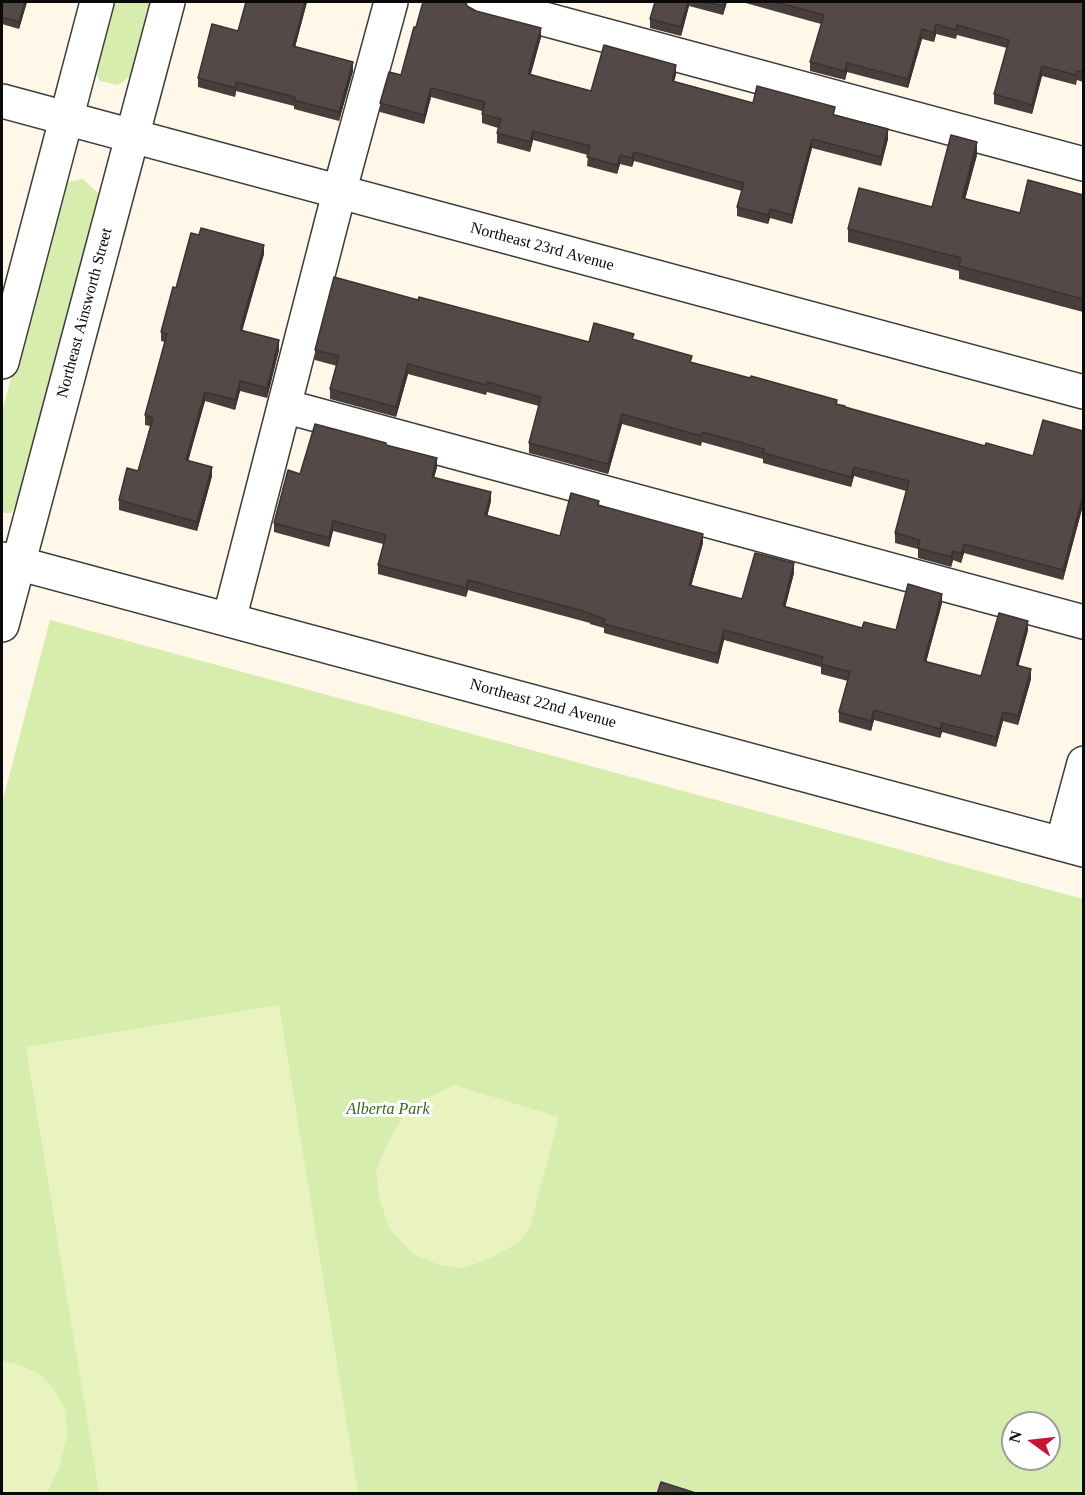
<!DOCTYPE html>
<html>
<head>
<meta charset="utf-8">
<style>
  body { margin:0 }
  #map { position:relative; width:1085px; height:1495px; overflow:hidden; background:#fff7e7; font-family:"Times New Roman",serif }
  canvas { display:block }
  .frame { position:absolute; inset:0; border:3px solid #0a0a0a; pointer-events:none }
  .north { position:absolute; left:1001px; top:1411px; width:60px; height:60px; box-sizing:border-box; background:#fff; border:2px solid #9d9d9d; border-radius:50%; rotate:285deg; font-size:16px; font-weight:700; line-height:24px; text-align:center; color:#0a0a0a }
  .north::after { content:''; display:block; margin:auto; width:21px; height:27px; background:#c61635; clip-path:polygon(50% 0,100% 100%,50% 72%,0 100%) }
</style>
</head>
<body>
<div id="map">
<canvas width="1085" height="1495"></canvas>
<div class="frame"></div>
<div class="north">N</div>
</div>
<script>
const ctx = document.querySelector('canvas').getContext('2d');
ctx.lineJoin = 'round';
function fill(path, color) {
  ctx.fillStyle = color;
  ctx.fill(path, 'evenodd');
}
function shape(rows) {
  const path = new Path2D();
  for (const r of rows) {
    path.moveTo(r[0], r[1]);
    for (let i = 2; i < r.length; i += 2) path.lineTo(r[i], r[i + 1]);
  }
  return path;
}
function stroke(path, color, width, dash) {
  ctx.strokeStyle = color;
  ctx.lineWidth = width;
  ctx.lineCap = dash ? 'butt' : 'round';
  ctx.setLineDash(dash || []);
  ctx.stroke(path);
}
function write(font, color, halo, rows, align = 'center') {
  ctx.font = font + ' "Times New Roman",serif';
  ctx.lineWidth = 6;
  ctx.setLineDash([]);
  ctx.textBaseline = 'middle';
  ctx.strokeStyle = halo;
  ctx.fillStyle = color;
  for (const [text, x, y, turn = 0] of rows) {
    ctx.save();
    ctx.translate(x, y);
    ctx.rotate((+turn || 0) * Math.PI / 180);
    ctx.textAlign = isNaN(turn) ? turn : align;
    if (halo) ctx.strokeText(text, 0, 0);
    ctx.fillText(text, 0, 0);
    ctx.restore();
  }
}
const green = shape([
  [108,2,151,2,131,76,118,85,100,81,91,64],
  [83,179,100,195,21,497,11,513,2,513,2,412,63,183],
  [50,620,1083,899,1083,1493,2,1494,2,803],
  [1013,1423,1049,1423,1049,1459,1013,1459]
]);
const pitch = shape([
  [279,1005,358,1493,99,1493,26,1047],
  [454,1085,559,1117,530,1227,519,1242,493,1257,464,1268,439,1265,413,1254,390,1230,380,1201,376,1171,387,1144,402,1119,425,1099],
  [2,1362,17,1364,40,1374,54,1389,66,1411,67,1437,59,1468,47,1493,2,1493]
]);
const minor = shape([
  [481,2,1084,164],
  [2,101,1084,392],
  [2,362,97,2],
  [284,406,1084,622],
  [2,559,1084,850],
  [229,620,339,193,391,2],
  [2,625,168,2],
  [1062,844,1084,763]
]);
const wall = shape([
  [2,2,27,2,19,29,2,24],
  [246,2,307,2,295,47,353,71,339,121,294,109,294,106,236,91,235,97,198,87,198,78,238,31],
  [655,2,727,2,723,15,689,6,681,36,650,28,650,19],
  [742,2,1083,2,1083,82,1077,80,1076,85,1042,76,1032,114,994,104,994,94,1007,48,957,35,956,39,936,34,934,42,922,39,908,88,847,72,845,80,810,71,810,62,821,24],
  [467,6,476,11,541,37,531,74,591,91,676,74,674,81,753,103,835,115,888,139,881,166,812,148,792,224,770,218,768,224,737,216,737,207,742,191,634,161,632,167,620,164,617,174,587,166,588,155,533,140,530,152,497,143,497,133,498,128,482,123,482,111,431,97,424,124,380,112,380,103,401,75,416,27],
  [977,155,965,199,1020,213,1083,195,1083,312,959,279,959,271,848,242,848,229,932,207],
  [264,254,242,330,279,350,267,398,240,391,235,410,205,401,188,460,212,476,197,531,119,510,119,500,138,471,150,426,145,425,145,415,165,342,161,341,161,332,176,288],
  [418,300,589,342,634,340,692,363,837,404,845,408,985,446,1033,456,1083,431,1083,509,1082,509,1063,580,964,553,961,563,953,560,951,567,918,558,918,549,895,543,895,533,906,491,854,476,851,487,763,463,763,459,702,442,701,446,622,424,608,474,529,453,529,443,539,406,487,392,486,395,408,374,396,417,330,399,330,389,337,366,315,360,315,350],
  [386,445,437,467,434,477,491,501,487,516,560,536,599,505,703,543,691,586,742,599,794,573,785,607,862,628,896,630,942,603,926,662,981,676,1028,630,1018,666,1031,679,1018,725,1003,721,996,747,942,732,940,738,874,720,871,731,839,722,839,712,848,681,821,674,821,667,724,640,718,664,604,633,604,628,590,624,590,623,468,590,466,597,378,574,378,565,383,544,333,531,329,547,274,532,274,523,300,474]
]);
const shadedWall = shape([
  [25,2,27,2,19,29,19,22],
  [305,2,307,2,293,55,293,46],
  [688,2,689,2,689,6,681,36,681,27],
  [724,2,727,2,723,15,723,6],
  [936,24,936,34,934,42,934,33],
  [541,28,541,37,528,83,528,74],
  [922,29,922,39,908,88,908,79],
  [353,62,353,71,339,121,339,112],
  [847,63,847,72,845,80,845,71],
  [676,65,676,74,672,90,672,81],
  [1042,66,1042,76,1032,114,1032,105],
  [236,82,236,91,235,97,235,88],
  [431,88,431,97,424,124,424,115],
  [888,129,888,139,881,166,881,157],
  [533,131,533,140,530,152,530,142],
  [812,139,812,148,792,224,792,215],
  [977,142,977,155,962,211,962,198],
  [634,152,634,161,632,167,632,158],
  [620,155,620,164,617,174,617,165],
  [770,209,770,218,768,224,768,215],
  [264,245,264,254,240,339,240,330],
  [279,340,279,350,267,398,267,388],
  [408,364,408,374,396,417,396,407],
  [240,381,240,391,235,410,235,400],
  [205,392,205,401,186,469,186,460],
  [622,414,622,424,608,474,608,464],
  [437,458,437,467,432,486,432,477],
  [212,467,212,476,197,531,197,522],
  [854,467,854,476,851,487,851,477],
  [491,492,491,501,485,525,485,515],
  [1082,499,1082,509,1063,580,1063,570],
  [333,521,333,531,329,547,329,538],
  [703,534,703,543,689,594,689,585],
  [964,544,964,553,961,563,961,553],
  [953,551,953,560,951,567,951,557],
  [794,563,794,573,783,616,783,606],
  [468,580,468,590,466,597,466,588],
  [942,594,942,603,924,670,924,661],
  [1028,621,1028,630,1016,675,1016,665],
  [724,630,724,640,718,664,718,654],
  [1031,669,1031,679,1018,725,1018,716],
  [874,710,874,720,871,731,871,721],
  [1003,712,1003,721,996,747,996,737],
  [942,723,942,732,940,738,940,729]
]);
const building = shape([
  [2,2,25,2,19,22,2,17,2,2],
  [246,2,305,2,293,46,353,62,339,112,294,100,295,97,236,82,235,88,198,78,212,24,238,31,246,2],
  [423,2,466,2,467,6,476,11,541,28,528,74,591,91,604,45,676,65,672,81,753,103,757,86,835,107,833,115,888,129,881,157,812,139,792,215,770,209,768,215,737,207,744,183,634,152,632,158,620,155,617,165,587,157,590,146,533,131,530,142,497,133,501,119,482,114,485,102,431,88,424,115,380,103,389,72,401,75,414,27,416,27,423,2],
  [655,2,688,2,681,27,650,19,655,2],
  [705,2,724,2,723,6,705,2],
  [775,2,1083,2,1083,72,1077,71,1076,75,1042,66,1032,105,994,94,1009,40,957,25,956,30,936,24,934,33,922,29,908,79,847,63,845,71,810,62,824,15,775,2],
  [951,135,977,142,962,198,1020,213,1028,180,1083,195,1083,299,959,266,961,258,848,229,859,188,932,207,951,135],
  [201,228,264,245,240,330,279,340,267,388,240,381,235,400,205,392,186,460,212,467,197,522,119,500,127,468,138,471,153,418,145,415,167,334,161,332,173,287,176,288,191,233,199,235,201,228],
  [334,277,418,300,419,297,589,342,594,323,634,334,632,339,692,356,690,362,750,378,751,376,837,400,836,404,845,406,845,407,985,446,986,443,1033,456,1043,420,1083,431,1083,499,1082,499,1063,570,964,544,961,553,953,551,951,557,918,548,920,540,895,533,909,481,854,467,851,477,763,453,764,449,702,432,701,436,622,414,608,464,529,443,541,397,487,382,486,385,408,364,396,407,330,389,339,356,315,350,334,277],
  [315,424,386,443,386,445,437,458,432,477,491,492,485,515,560,536,571,493,599,501,598,505,703,534,689,585,742,599,755,553,794,563,783,606,862,628,864,622,896,630,908,584,942,594,924,661,981,676,999,613,1028,621,1016,665,1031,669,1018,716,1003,712,996,737,942,723,940,729,874,710,871,721,839,712,850,672,821,664,823,657,724,630,718,654,604,624,605,619,590,614,590,613,468,580,466,588,378,565,386,535,333,521,329,538,274,523,288,470,300,474,315,424],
  [661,1482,699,1494,657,1494,661,1482]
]);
const streetNames = [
  ["Northeast 23rd Avenue",542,247,15],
  ["Northeast Ainsworth Street",85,313,-75],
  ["Northeast 22nd Avenue",543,704,15]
];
const parkNames = [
  ["Alberta Park",388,1110]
];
fill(green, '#d7edad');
fill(pitch, '#e8f3c0');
stroke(minor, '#3d3d3d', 36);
stroke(minor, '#fff', 33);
fill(wall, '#483f3c');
fill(shadedWall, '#3b3331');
fill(building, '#544946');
stroke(building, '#3b3331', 1.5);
write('16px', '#0a0a0a', '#fff', streetNames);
write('italic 16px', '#316715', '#fff', parkNames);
</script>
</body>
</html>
